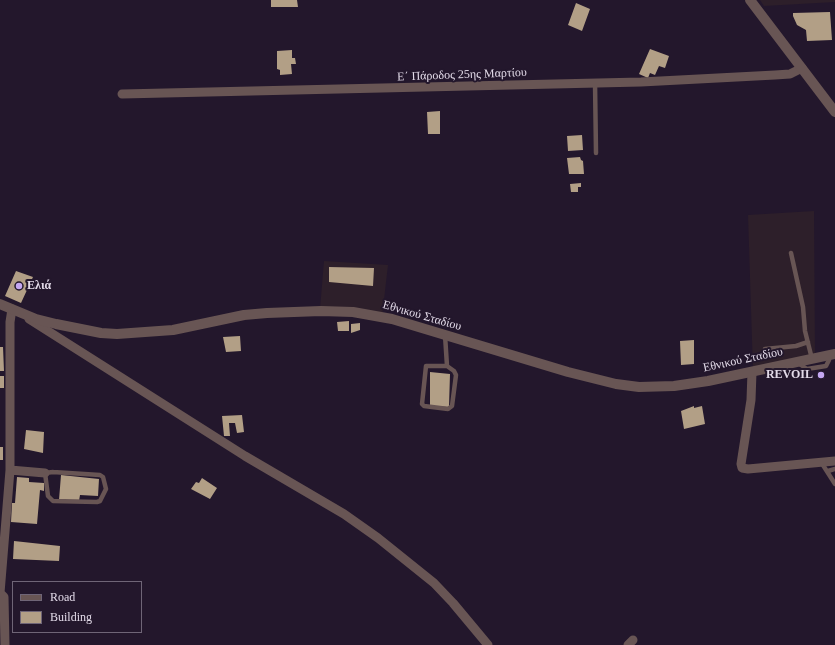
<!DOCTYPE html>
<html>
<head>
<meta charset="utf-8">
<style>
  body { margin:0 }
  #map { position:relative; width:835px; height:645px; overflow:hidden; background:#23172c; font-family:Georgia,serif }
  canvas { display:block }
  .legend { position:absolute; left:12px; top:581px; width:130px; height:52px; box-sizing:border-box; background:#23172c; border:1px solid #6f6577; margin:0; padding:5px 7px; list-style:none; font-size:12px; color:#e2dae8 }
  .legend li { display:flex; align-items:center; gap:8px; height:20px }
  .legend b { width:20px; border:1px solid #6f6577 }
</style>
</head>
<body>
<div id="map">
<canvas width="835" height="645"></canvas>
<ul class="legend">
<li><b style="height:5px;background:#685554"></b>Road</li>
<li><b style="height:11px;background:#b29f86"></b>Building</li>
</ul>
</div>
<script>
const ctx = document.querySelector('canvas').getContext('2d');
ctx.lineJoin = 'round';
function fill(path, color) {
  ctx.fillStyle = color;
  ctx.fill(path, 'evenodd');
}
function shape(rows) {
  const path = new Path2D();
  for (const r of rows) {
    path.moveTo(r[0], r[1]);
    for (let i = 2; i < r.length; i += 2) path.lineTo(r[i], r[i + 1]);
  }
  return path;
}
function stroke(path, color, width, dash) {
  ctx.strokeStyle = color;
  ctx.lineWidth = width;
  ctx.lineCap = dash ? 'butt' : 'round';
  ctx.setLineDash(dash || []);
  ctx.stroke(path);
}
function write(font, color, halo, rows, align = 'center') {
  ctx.font = font + ' Georgia,serif';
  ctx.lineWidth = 4;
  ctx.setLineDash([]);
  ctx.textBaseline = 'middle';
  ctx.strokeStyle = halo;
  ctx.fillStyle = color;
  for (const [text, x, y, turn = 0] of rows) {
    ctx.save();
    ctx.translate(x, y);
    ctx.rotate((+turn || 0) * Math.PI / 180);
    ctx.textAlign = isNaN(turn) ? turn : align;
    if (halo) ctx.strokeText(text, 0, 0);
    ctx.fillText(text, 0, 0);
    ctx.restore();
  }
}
const industrial = shape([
  [760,0,835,0,835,2,764,6],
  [814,211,815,358,753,371,748,215],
  [324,261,388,265,382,317,320,309]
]);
const building = shape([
  [271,0,297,0,298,7,271,7],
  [576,3,590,9,582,31,568,25],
  [830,12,832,40,807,41,806,30,797,25,793,16,793,13],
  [650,49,669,56,665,68,659,66,655,75,650,73,648,78,639,74],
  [292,50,292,58,295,58,296,64,291,64,292,74,280,75,280,70,277,69,277,51],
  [440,111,440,134,428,134,427,112],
  [582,135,583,150,568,151,567,136],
  [580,157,581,160,583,161,584,174,569,174,567,158],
  [581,183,581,187,578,187,578,192,571,192,570,184],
  [329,267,374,268,373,286,329,282],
  [16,271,33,277,21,303,5,296],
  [349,321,349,331,338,331,337,322],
  [360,323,360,330,351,333,351,324],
  [240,336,241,351,226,352,223,337],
  [694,340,694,364,681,365,680,341],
  [0,347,3,347,4,371,0,371],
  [430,372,450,374,449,407,430,406],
  [0,376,4,376,4,388,0,388],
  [694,406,694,408,702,406,705,424,684,429,681,411],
  [242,415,244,432,237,433,235,423,229,423,230,436,224,436,222,416],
  [26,430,44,432,43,453,24,449],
  [0,447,3,447,3,460,0,460],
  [61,475,99,479,98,496,80,495,79,501,59,500],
  [17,477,29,478,29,482,44,483,44,491,40,490,37,524,11,522,12,503,15,503],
  [202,478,217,488,210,499,191,489,196,482,199,483],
  [14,541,60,546,59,561,13,559]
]);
const service = shape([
  [595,82,596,153],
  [791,253,803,307,805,331,812,359],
  [445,335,447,366,454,371,456,375,452,406,448,409,424,406,422,404,426,366,447,366],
  [765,349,796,346,808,342],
  [798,363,807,369,826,366,829,360],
  [821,462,835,484],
  [828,471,835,469],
  [53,472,100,475,103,477,106,489,100,501,97,502,53,501,48,496,45,473,53,472]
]);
const minor = shape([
  [122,94,641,82,775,75,790,74,802,68],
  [29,319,245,456,344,514,378,538,434,583,453,603,488,645],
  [752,372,751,400,741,464,742,468,748,469,835,461],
  [10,470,45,473],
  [0,593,10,470,10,322,12,309],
  [0,593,4,597,5,645],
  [628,645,633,640]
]);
const tertiary = shape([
  [750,0,835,112],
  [0,304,36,319,56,324,101,333,117,334,173,330,244,315,267,313,321,311,353,312,392,319,568,372,616,384,639,387,674,386,708,381,835,354]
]);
const markers = [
  [19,286,4,"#c4a7f1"],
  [821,375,4,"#c4a7f1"]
];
const streetNames = [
  ["Ε΄ Πάροδος 25ης Μαρτίου",462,75,-2],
  ["Εθνικού Σταδίου",422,316,16],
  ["Εθνικού Σταδίου",743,360,-12]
];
const poiNames = [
  ["Ελιά",27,286],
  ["REVOIL",813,375,"right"]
];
fill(industrial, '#2d1f2a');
fill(building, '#b29f86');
stroke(service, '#685554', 4.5);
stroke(minor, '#685554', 9);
stroke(tertiary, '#685554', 10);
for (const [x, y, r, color] of markers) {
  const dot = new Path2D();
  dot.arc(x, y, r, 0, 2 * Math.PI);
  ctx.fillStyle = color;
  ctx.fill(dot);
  stroke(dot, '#23172c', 1.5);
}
write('12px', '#e2dae8', '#23172c', streetNames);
write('bold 12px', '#e2dae8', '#23172c', poiNames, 'left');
</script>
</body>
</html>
